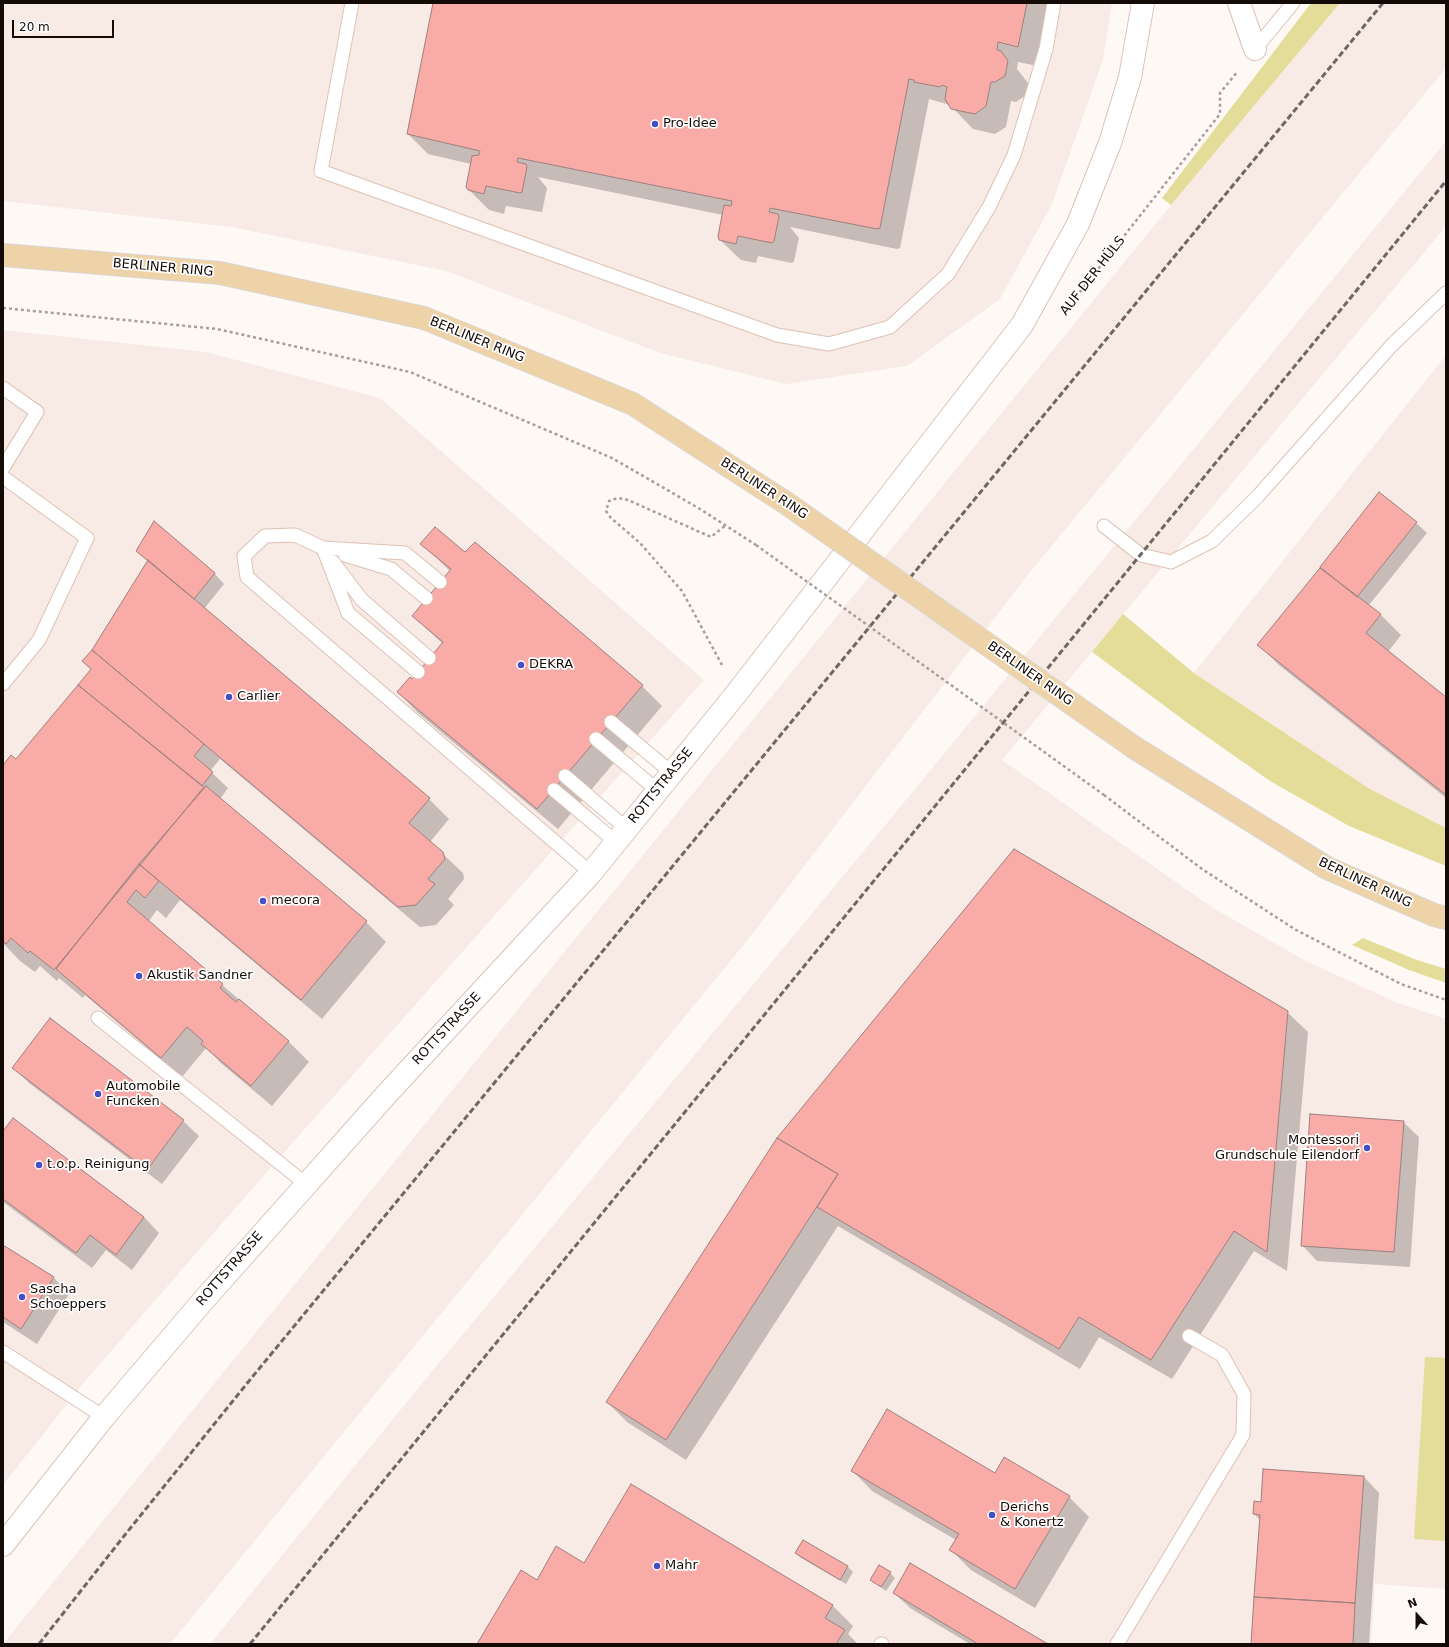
<!DOCTYPE html>
<html>
<head>
<meta charset="utf-8">
<style>
  body { margin:0 }
  #map { position:relative; width:1449px; height:1647px; overflow:hidden; background:#fff9f6; font-family:"DejaVu Sans",sans-serif }
  canvas { display:block }
  .frame { position:absolute; inset:0; border:4px solid #140b07; pointer-events:none }
  .north { position:absolute; left:1397px; top:1595px; width:40px; height:40px; -webkit-text-stroke:3px #fff; paint-order:stroke; rotate:339deg; font-size:11px; font-weight:700; line-height:16px; text-align:center; color:#140b07 }
  .north::after { content:''; display:block; margin:auto; width:14px; height:18px; background:#140b07; clip-path:polygon(50% 0,100% 100%,50% 72%,0 100%) }
  .scale { position:absolute; left:12px; top:20px; width:102px; height:18px; box-sizing:border-box; border:2px solid #140b07; border-top:0; padding-left:5px; font-size:12px; line-height:14px; white-space:nowrap; color:#140b07; -webkit-text-stroke:3px #fff; paint-order:stroke }
</style>
</head>
<body>
<div id="map">
<canvas width="1449" height="1647"></canvas>
<div class="frame"></div>
<div class="north">N</div>
<div class="scale">20 m</div>
</div>
<script>
const ctx = document.querySelector('canvas').getContext('2d');
ctx.lineJoin = 'round';
function fill(path, color) {
  ctx.fillStyle = color;
  ctx.fill(path, 'evenodd');
}
function shape(rows) {
  const path = new Path2D();
  for (const r of rows) {
    path.moveTo(r[0], r[1]);
    for (let i = 2; i < r.length; i += 2) path.lineTo(r[i], r[i + 1]);
  }
  return path;
}
function stroke(path, color, width, dash) {
  ctx.strokeStyle = color;
  ctx.lineWidth = width;
  ctx.lineCap = dash ? 'butt' : 'round';
  ctx.setLineDash(dash || []);
  ctx.stroke(path);
}
function write(font, color, halo, rows, align = 'center') {
  ctx.font = font + ' "DejaVu Sans",sans-serif';
  ctx.lineWidth = 3.5;
  ctx.setLineDash([]);
  ctx.textBaseline = 'middle';
  ctx.strokeStyle = halo;
  ctx.fillStyle = color;
  for (const [text, x, y, turn = 0] of rows) {
    ctx.save();
    ctx.translate(x, y);
    ctx.rotate((+turn || 0) * Math.PI / 180);
    ctx.textAlign = isNaN(turn) ? turn : align;
    if (halo) ctx.strokeText(text, 0, 0);
    ctx.fillText(text, 0, 0);
    ctx.restore();
  }
}
const built = shape([
  [3,3,1112,3,1103,60,1052,204,1000,299,907,366,786,384,660,353,446,271,232,227,3,201],
  [1340,3,1446,3,1446,68,1026,577,746,942,170,1644,3,1644,983,436,1171,205],
  [1446,141,1446,226,1002,760,1213,908,1306,961,1398,1003,1446,1019,1446,1589,1375,1584,1371,1644,210,1644,415,1392,906,800],
  [3,330,206,352,380,398,704,680,280,1157,85,1381,3,1485],
  [1446,355,1446,828,1370,789,1194,673]
]);
const green = shape([
  [1311,3,1340,3,1171,205,1162,198],
  [1123,614,1194,673,1370,789,1446,828,1446,866,1349,826,1270,781,1189,724,1092,652],
  [1363,938,1417,960,1446,969,1446,983,1409,970,1352,945],
  [1425,1357,1446,1358,1446,1541,1414,1539]
]);
const shadow = shape([
  [434,3,1051,3,1038,66,1018,62,1017,69,1028,83,1025,96,1016,102,1011,101,1006,127,995,134,973,129,950,105,929,99,900,248,897,249,790,227,799,238,794,261,792,263,758,256,756,263,741,260,720,240,723,215,538,177,547,188,542,212,506,206,504,214,489,210,469,190,471,164,428,154,408,134],
  [1379,493,1416,523,1427,533,1369,605,1381,615,1401,635,1388,652,1446,699,1446,798,1279,665,1259,645,1322,568],
  [422,544,465,553,642,686,662,706,558,829,418,713,398,692,412,680,443,644,413,616,450,571],
  [138,551,214,573,224,584,204,609,429,799,449,819,430,842,463,873,464,879,448,899,454,905,436,925,420,927,220,759,210,771,228,788,220,799,366,922,386,942,322,1019,180,900,166,918,157,910,148,922,289,1042,309,1062,272,1106,222,1064,206,1048,182,1077,85,995,83,998,59,978,57,981,40,966,35,972,20,961,3,943,3,767,17,761,92,670,83,661,93,650,148,561],
  [1287,1012,1308,1032,1287,1271,1254,1251,1172,1379,1099,1337,1080,1369,838,1226,686,1460,627,1422,607,1402,778,1138],
  [13,1067,183,1121,199,1136,162,1184,29,1083],
  [1403,1122,1419,1137,1410,1267,1317,1261,1302,1245],
  [3,1133,144,1217,159,1233,132,1270,106,1250,92,1268,3,1202],
  [3,1246,54,1278,69,1294,37,1344,3,1322],
  [852,1470,995,1474,1069,1497,1089,1517,1035,1608,971,1570,951,1550,956,1540,872,1491],
  [1364,1477,1379,1493,1369,1644,1252,1644,1260,1520,1254,1514,1261,1503],
  [803,1541,848,1567,853,1572,846,1584,801,1558,796,1553],
  [585,1564,832,1605,853,1626,848,1634,858,1644,478,1644,538,1581],
  [890,1573,895,1578,886,1591,871,1580],
  [894,1593,1046,1644,970,1644,910,1608]
]);
const building = shape([
  [433,3,1027,3,1018,47,998,42,997,50,1001,51,1008,61,1005,76,995,82,991,82,986,106,975,114,951,109,945,99,947,87,942,85,940,87,914,82,914,80,909,79,880,228,877,229,770,208,769,212,778,214,779,217,774,241,772,243,738,236,736,244,719,240,718,236,724,205,731,206,732,201,518,158,517,162,526,164,527,167,522,192,520,193,486,186,484,194,468,190,466,187,472,156,479,155,480,151,407,134,433,3],
  [1379,492,1417,522,1357,597,1320,567,1379,492],
  [154,521,215,573,194,599,136,551,154,521],
  [435,527,465,552,475,542,643,685,537,809,397,692,410,677,412,679,443,642,412,616,451,569,420,544,435,527],
  [148,560,430,798,409,823,443,852,445,859,428,879,435,884,416,905,398,907,92,650,148,560],
  [1320,568,1381,614,1366,633,1446,697,1446,795,1257,645,1320,568],
  [92,650,204,744,194,756,213,772,202,786,78,685,91,669,82,661,92,650],
  [78,685,204,787,54,970,30,951,28,953,11,938,6,944,3,941,3,765,11,755,16,759,78,685],
  [206,786,367,921,301,1000,139,864,206,786],
  [1014,849,1288,1011,1267,1252,1234,1231,1151,1360,1079,1317,1059,1349,817,1207,838,1174,777,1138,1014,849],
  [139,864,159,881,145,898,136,890,127,902,223,984,220,988,236,1002,239,999,289,1041,251,1086,201,1044,203,1041,187,1027,161,1058,56,969,139,864],
  [50,1018,184,1120,147,1170,12,1068,50,1018],
  [1310,1114,1404,1121,1394,1252,1301,1246,1310,1114],
  [13,1118,144,1217,116,1255,90,1235,76,1253,3,1199,3,1131,13,1118],
  [777,1138,838,1174,666,1440,606,1402,777,1138],
  [3,1245,54,1277,21,1329,3,1317,3,1245],
  [887,1409,995,1473,1004,1457,1070,1496,1015,1589,949,1550,959,1534,851,1471,887,1409],
  [1263,1469,1364,1476,1355,1603,1254,1597,1260,1515,1253,1514,1254,1501,1261,1502,1263,1469],
  [631,1484,833,1605,825,1618,845,1630,836,1644,477,1644,521,1570,537,1580,556,1546,584,1563,631,1484],
  [803,1540,848,1566,840,1580,795,1553,803,1540],
  [910,1563,1048,1644,978,1644,893,1593,910,1563],
  [879,1565,891,1572,881,1587,870,1580,879,1565],
  [1254,1597,1355,1603,1353,1644,1251,1644,1254,1597]
]);
const path = shape([
  [3,308,217,329,410,372,612,458,700,509,756,545],
  [1065,311,1220,114,1220,93,1238,71],
  [722,665,682,591,640,543,611,518,606,511,609,501,618,498,628,500,711,537,726,525],
  [1104,795,1202,869,1296,930,1401,984,1446,1000]
]);
const service = shape([
  [352,3,321,171,777,335,829,344,890,327,948,274,989,207,1014,155,1046,49,1054,3],
  [1255,49,1293,3],
  [3,388,37,412,3,468],
  [3,477,87,538,39,640,3,684],
  [1104,526,1141,555,1171,562,1212,541,1258,496,1391,346,1446,293],
  [323,548,405,553,440,582],
  [345,555,391,569,426,598],
  [333,562,362,600,429,658],
  [418,672,348,613,323,548,295,535,265,536,244,556,247,577,591,873],
  [611,722,672,773],
  [596,739,657,790],
  [565,776,627,829],
  [554,790,616,842],
  [98,1018,306,1184],
  [3,1352,104,1417],
  [881,1644,882,1644],
  [1117,1644,1243,1435,1244,1394,1222,1355,1189,1336]
]);
const minor = shape([
  [1239,3,1255,49]
]);
const tertiary = shape([
  [3,1545,104,1417,202,1302,385,1096,591,873,736,694,1022,325,1078,224,1110,143,1130,77,1143,3]
]);
const primary = shape([
  [3,255,220,273,424,318,633,404,786,503],
  [1135,748,1327,868,1434,915,1446,918]
]);
const rail = shape([
  [39,1644,128,1531,249,1381,1383,3],
  [250,1644,1446,181]
]);
const pathBridge = shape([
  [756,545,1104,795]
]);
const primaryBridge = shape([
  [786,503,1135,748]
]);
const markers = [
  [655,124,4,"#444fc4"],
  [521,665,4,"#444fc4"],
  [229,697,4,"#444fc4"],
  [263,901,4,"#444fc4"],
  [139,976,4,"#444fc4"],
  [98,1094,4,"#444fc4"],
  [1367,1148,4,"#444fc4"],
  [39,1165,4,"#444fc4"],
  [22,1297,4,"#444fc4"],
  [992,1515,4,"#444fc4"],
  [657,1566,4,"#444fc4"]
];
const poiNames = [
  ["Pro-Idee",663,124],
  ["DEKRA",529,665],
  ["Carlier",237,697],
  ["mecora",271,901],
  ["Akustik Sandner",147,976],
  ["Automobile",106,1087],
  ["Funcken",106,1102],
  ["Montessori",1359,1141,"right"],
  ["Grundschule Eilendorf",1359,1156,"right"],
  ["t.o.p. Reinigung",47,1165],
  ["Sascha",30,1290],
  ["Schoeppers",30,1305],
  ["Derichs",1000,1508],
  ["& Konertz",1000,1523],
  ["Mahr",665,1566]
];
const streetNames = [
  ["BERLINER RING",163,268,5],
  ["AUF DER HÜLS",1093,276,-52],
  ["BERLINER RING",477,340,22],
  ["BERLINER RING",764,489,33],
  ["BERLINER RING",1030,674,35],
  ["ROTTSTRASSE",661,786,-51],
  ["BERLINER RING",1365,883,25],
  ["ROTTSTRASSE",447,1029,-47],
  ["ROTTSTRASSE",230,1269,-49]
];
fill(built, '#f8eae4');
fill(green, '#e4dd99');
fill(shadow, '#0003');
fill(building, '#f8aba7');
stroke(building, '#9e817f', 1);
stroke(service, '#ddc2b4', 15);
stroke(minor, '#ddc2b4', 24);
stroke(tertiary, '#ddc2b4', 24);
stroke(primary, '#d9d8d7', 24);
stroke(path, '#a59e9b', 2.5, [3, 3]);
stroke(service, '#fff', 13);
stroke(minor, '#fff', 22);
stroke(tertiary, '#fff', 22);
stroke(primary, '#efd3a8', 22);
stroke(rail, '#6f6764', 3, [6, 3]);
stroke(primaryBridge, '#d9d8d7', 24, []);
stroke(pathBridge, '#a59e9b', 2.5, [3, 3]);
stroke(primaryBridge, '#efd3a8', 22);
for (const [x, y, r, color] of markers) {
  const dot = new Path2D();
  dot.arc(x, y, r, 0, 2 * Math.PI);
  ctx.fillStyle = color;
  ctx.fill(dot);
  stroke(dot, '#fff', 1.5);
}
write('13px', '#140b07', '#fff', poiNames, 'left');
write('13px', '#140b07', '#fff', streetNames);
</script>
</body>
</html>
